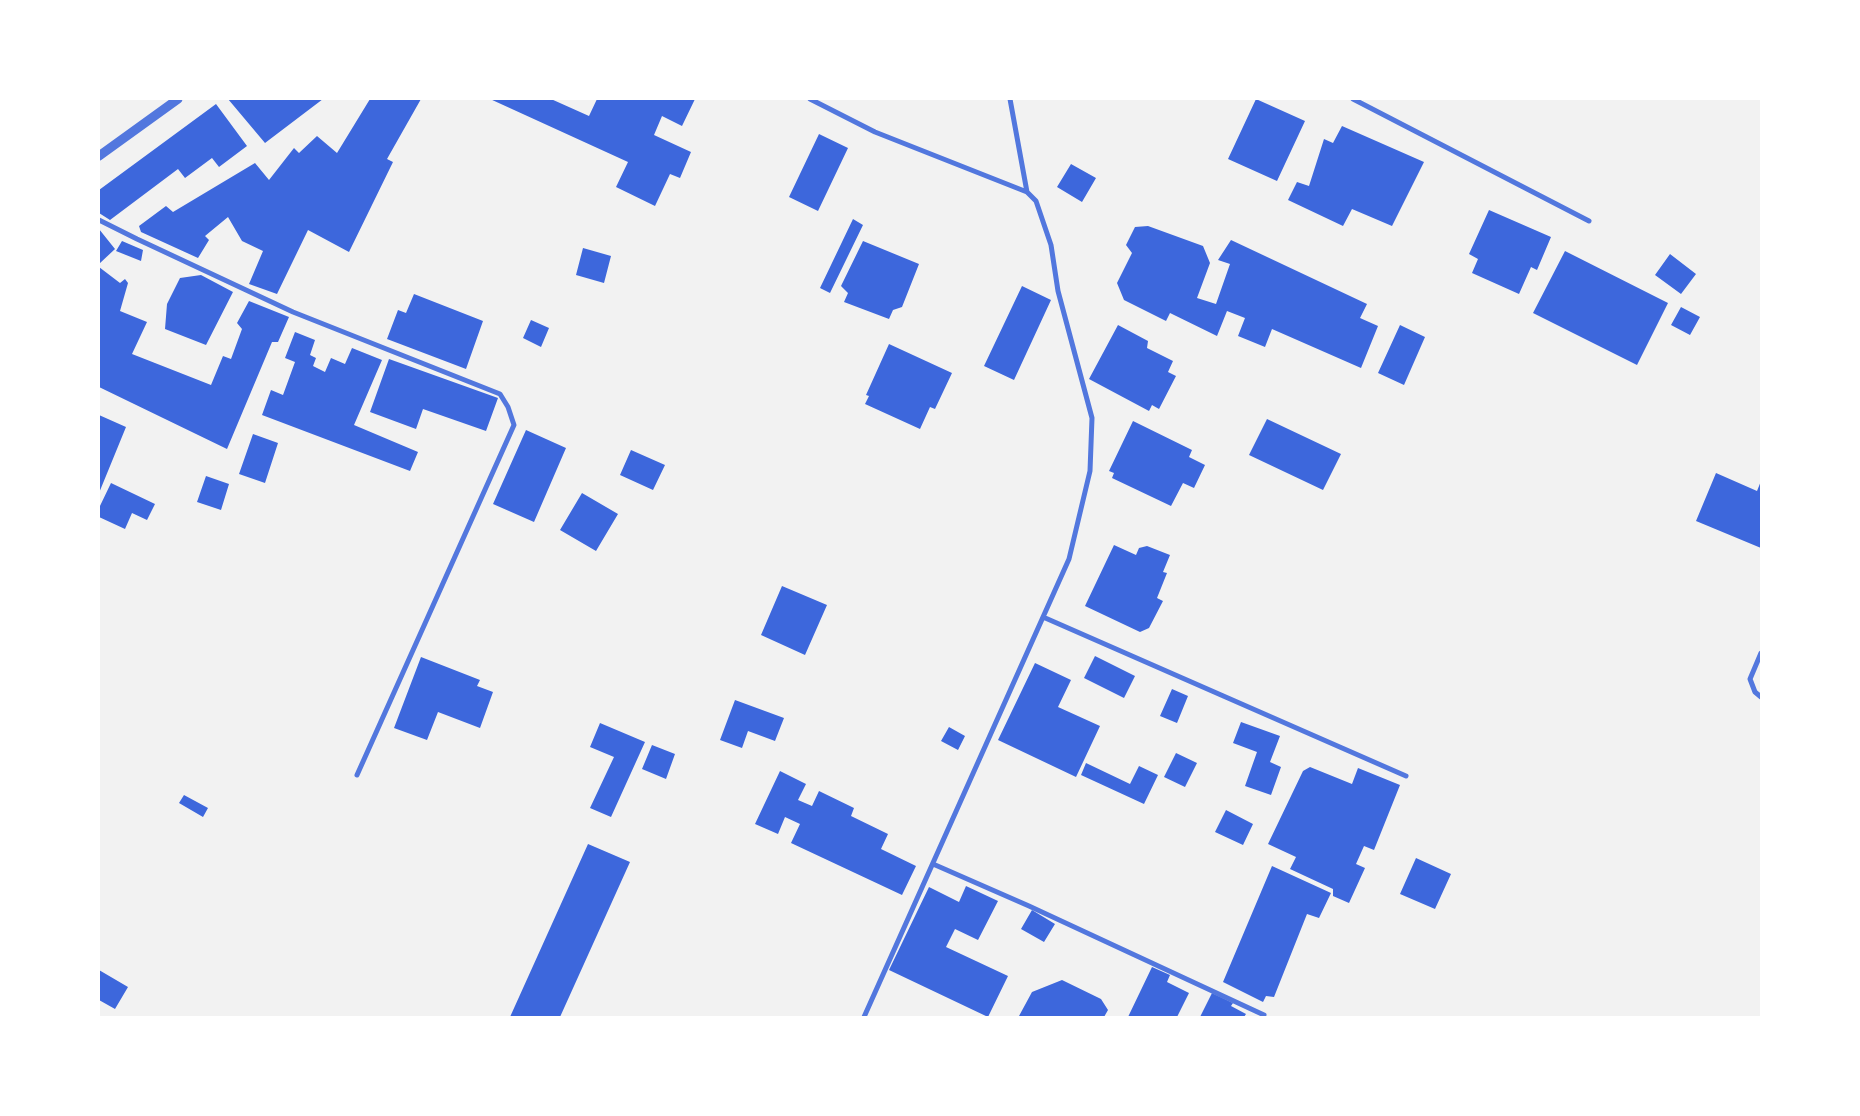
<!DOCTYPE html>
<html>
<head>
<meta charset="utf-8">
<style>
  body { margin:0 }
  #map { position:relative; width:1860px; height:1116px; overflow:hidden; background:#f2f2f2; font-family:"Open Sans",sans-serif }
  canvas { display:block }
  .frame { position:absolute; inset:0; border:100px solid #fff; pointer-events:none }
</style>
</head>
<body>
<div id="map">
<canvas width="1860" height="1116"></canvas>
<div class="frame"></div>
</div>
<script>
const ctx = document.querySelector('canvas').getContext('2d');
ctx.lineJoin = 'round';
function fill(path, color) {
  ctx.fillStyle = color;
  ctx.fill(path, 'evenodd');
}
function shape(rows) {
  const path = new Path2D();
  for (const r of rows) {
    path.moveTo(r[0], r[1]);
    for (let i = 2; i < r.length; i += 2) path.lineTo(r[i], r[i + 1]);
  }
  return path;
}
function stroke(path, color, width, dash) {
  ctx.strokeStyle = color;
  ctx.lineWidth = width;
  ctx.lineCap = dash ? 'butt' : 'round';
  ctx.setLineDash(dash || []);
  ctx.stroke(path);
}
const building = shape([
  [228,99,323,99,265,143],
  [370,99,421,99,387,159,393,162,349,252,308,230,277,294,249,284,263,251,242,241,228,217,205,236,209,240,198,258,141,232,139,226,166,206,173,212,255,163,269,180,294,148,299,153,317,136,337,153],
  [490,99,551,99,589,116,597,99,695,99,682,126,662,116,654,135,691,152,680,178,670,174,655,206,616,187,628,162],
  [1256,99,1305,121,1277,181,1228,159],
  [216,104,247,146,219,167,212,158,185,178,178,169,110,220,99,213,99,190],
  [1342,126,1424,162,1392,226,1352,209,1343,226,1288,200,1297,182,1309,186,1324,139,1333,143],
  [819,134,848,148,818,211,789,197],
  [1071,164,1096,178,1082,202,1057,187],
  [1489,210,1551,237,1537,270,1531,267,1519,294,1472,273,1478,259,1469,254],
  [853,219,863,225,830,293,820,288],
  [1148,226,1203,246,1210,263,1197,298,1216,304,1230,264,1218,260,1231,240,1367,304,1360,318,1378,326,1361,368,1272,329,1265,347,1238,336,1245,318,1227,311,1217,336,1170,313,1166,321,1124,300,1117,283,1132,253,1126,245,1135,227],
  [99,229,115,249,99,264],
  [122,241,143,250,141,261,116,251],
  [863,241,919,264,902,307,893,310,889,319,844,302,848,293,841,286],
  [583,248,611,256,604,283,576,275],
  [1565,251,1668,303,1637,365,1533,313],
  [1670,254,1696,274,1681,294,1655,275],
  [99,267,120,283,125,279,128,283,120,311,147,322,132,354,211,385,223,356,231,359,242,329,237,323,249,301,289,317,278,342,272,342,227,449,99,387],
  [201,275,233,292,206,345,165,329,167,304,180,278],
  [1022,286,1051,300,1014,380,984,366],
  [414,294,483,321,466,369,387,339,398,310,406,313],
  [1681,307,1700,317,1690,335,1671,325],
  [531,320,549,328,541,347,523,338],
  [1118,325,1148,341,1147,348,1173,361,1168,372,1176,376,1159,409,1152,405,1149,411,1089,379],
  [1400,325,1425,337,1404,385,1378,373],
  [295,332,315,340,310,355,316,358,313,366,325,372,331,358,345,364,352,348,382,360,354,425,418,452,410,471,262,415,271,390,283,395,295,362,285,358],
  [889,344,952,373,935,409,930,407,920,429,865,404,869,396,866,395],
  [389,359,498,398,486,431,423,409,416,429,370,412],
  [99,415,126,427,99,493],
  [1267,419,1341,454,1323,490,1249,455],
  [1133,421,1192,450,1189,457,1205,465,1194,488,1183,483,1171,506,1112,478,1114,473,1109,471],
  [526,430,566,448,534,522,493,504],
  [253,434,278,443,265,483,239,474],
  [631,450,665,465,653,490,620,475],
  [1716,473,1757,491,1761,481,1761,548,1696,521],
  [206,476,229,484,221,510,197,502],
  [111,483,155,504,147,520,132,513,125,529,99,517,99,508],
  [582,493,618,514,596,551,560,530],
  [1114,545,1136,555,1139,548,1147,546,1170,555,1163,572,1167,573,1157,598,1163,601,1149,628,1140,632,1085,606],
  [782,586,827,605,805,655,761,635],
  [1095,656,1135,676,1124,698,1084,678],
  [421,657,480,680,477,686,493,692,480,728,438,712,427,740,394,728],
  [1035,663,1071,680,1058,707,1100,726,1076,777,998,740],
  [1172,689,1188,696,1177,723,1160,716],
  [735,700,784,718,775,741,748,731,742,748,720,740],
  [1241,722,1280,736,1270,762,1281,767,1271,795,1245,786,1257,752,1233,743],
  [600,723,645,742,611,817,590,808,614,757,590,747],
  [949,727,965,736,958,750,941,741],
  [652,745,675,754,666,779,642,769],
  [1176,753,1197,763,1185,787,1164,777],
  [1086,763,1130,784,1139,766,1158,775,1144,804,1081,775],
  [1310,767,1352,784,1358,768,1400,785,1374,850,1364,846,1356,864,1365,868,1349,903,1333,896,1333,889,1290,869,1296,857,1268,844,1303,771],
  [780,771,806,784,798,800,812,806,819,791,854,808,851,816,888,834,881,849,916,866,902,895,791,843,800,824,785,817,778,834,755,824],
  [184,795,208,808,203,817,179,803],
  [1226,810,1253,824,1243,845,1215,832],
  [588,844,630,862,560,1017,510,1017],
  [1416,858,1451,874,1435,909,1400,894],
  [1272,866,1331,893,1319,918,1307,914,1274,997,1266,996,1263,1002,1223,982],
  [966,886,998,901,978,940,955,929,946,947,1008,976,988,1017,889,970,929,887,959,902],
  [1032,910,1055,924,1044,942,1021,929],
  [1152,967,1170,975,1167,982,1189,993,1177,1017,1128,1017],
  [99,970,128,987,115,1009,99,1000],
  [1062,980,1101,999,1108,1010,1104,1017,1019,1016,1032,992],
  [1212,993,1233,1003,1231,1006,1246,1014,1244,1017,1200,1017]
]);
const minor = shape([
  [810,99,875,132,1027,192,1036,201,1051,245,1058,291,1092,418,1090,471,1069,559,864,1017],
  [1010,99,1027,192],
  [1353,99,1589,221],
  [99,220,137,239,293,312,500,394,508,407,514,425,357,775],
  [1043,617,1406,776],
  [1761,653,1750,679,1755,692,1761,697],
  [933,864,1029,906,1264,1015]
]);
const tertiary = shape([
  [99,156,178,99]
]);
fill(building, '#3d67dc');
stroke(minor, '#5277de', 5);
stroke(tertiary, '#5277de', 9);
</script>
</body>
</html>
